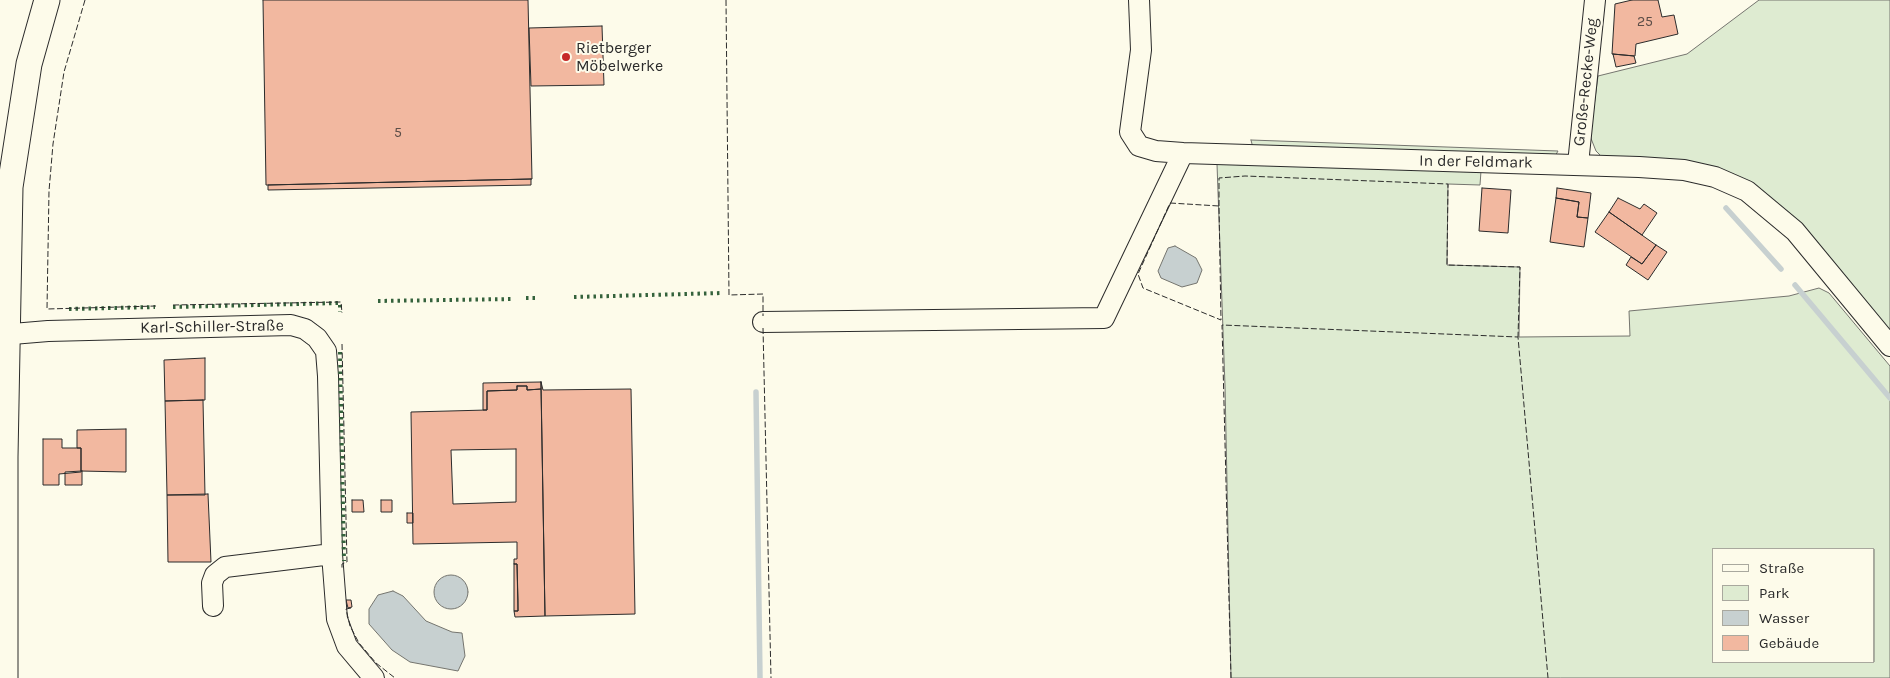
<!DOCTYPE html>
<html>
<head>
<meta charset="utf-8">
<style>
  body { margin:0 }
  #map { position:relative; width:1890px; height:678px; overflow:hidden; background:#fdfbea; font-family:Karla,sans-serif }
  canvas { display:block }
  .legend { position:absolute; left:1712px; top:548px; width:162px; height:115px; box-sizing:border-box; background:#fdfbea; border:1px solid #a9a89e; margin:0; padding:6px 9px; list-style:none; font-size:15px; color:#2b2b2b }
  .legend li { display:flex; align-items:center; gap:10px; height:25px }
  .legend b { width:25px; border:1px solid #a9a89e }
</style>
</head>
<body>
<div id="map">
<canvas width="1890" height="678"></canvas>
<ul class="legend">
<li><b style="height:6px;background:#fdfbea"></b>Straße</li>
<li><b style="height:14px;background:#deebd1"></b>Park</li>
<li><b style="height:14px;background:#c7d0d0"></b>Wasser</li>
<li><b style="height:14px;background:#f2b8a0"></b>Gebäude</li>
</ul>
</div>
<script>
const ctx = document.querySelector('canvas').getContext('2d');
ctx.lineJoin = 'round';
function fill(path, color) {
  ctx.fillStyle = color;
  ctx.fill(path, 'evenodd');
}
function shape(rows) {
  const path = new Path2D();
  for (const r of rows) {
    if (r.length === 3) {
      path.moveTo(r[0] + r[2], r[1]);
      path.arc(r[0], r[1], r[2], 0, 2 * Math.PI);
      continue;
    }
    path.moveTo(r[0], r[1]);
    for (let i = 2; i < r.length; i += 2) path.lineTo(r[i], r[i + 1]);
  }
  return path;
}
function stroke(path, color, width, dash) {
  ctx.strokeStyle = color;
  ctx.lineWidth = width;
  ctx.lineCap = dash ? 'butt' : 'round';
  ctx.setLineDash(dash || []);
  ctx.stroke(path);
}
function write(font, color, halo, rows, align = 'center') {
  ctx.font = font + ' Karla,sans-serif';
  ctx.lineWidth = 4;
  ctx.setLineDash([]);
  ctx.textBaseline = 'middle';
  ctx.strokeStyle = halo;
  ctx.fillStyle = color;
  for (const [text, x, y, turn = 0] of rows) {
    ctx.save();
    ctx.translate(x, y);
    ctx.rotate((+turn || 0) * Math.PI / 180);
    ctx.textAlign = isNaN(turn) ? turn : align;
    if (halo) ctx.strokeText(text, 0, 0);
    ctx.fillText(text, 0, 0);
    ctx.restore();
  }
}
const green = shape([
  [1759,0,1890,0,1890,331,1755,185,1602,157,1596,151,1590,136,1598,76,1687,54,1759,0],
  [1251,140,1558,151,1554,158,1253,148,1251,140],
  [1217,164,1481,171,1480,185,1448,184,1447,265,1520,267,1519,337,1630,336,1629,311,1789,296,1819,288,1829,293,1890,366,1890,678,1231,678,1225,386,1217,164],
  [1714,549,1874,549,1874,662,1714,662,1714,549]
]);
const water = shape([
  [1175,246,1196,258,1202,270,1197,283,1182,287,1161,278,1158,271,1168,248,1175,246],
  [451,592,17],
  [393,591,403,596,426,621,452,632,462,633,465,656,458,671,410,662,392,650,369,624,369,609,378,595,393,591]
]);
const stream = shape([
  [1726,208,1781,269],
  [1795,285,1890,398],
  [756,392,760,678]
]);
const building = shape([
  [263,0,528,0,532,179,266,185,263,0],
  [1632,0,1658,0,1662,17,1674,15,1678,34,1636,44,1635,56,1612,54,1615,4,1632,0],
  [602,26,604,85,531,86,529,28,602,26],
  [1613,54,1634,56,1636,63,1616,67,1613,54],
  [531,179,531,185,268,190,268,185,531,179],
  [1482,188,1511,190,1508,233,1479,231,1482,188],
  [1557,188,1591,193,1588,218,1577,217,1579,202,1556,198,1557,188],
  [1556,198,1579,202,1577,217,1588,218,1584,247,1550,242,1556,198],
  [1618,198,1640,209,1644,204,1657,213,1642,235,1609,212,1618,198],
  [1609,212,1656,245,1642,264,1595,232,1609,212],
  [1656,245,1667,252,1648,280,1626,265,1631,257,1642,264,1656,245],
  [205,358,205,400,165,401,164,360,205,358],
  [541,382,543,390,631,389,635,614,545,616,541,382],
  [541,382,541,389,527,390,527,386,517,386,517,390,487,391,487,410,483,410,483,383,541,382],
  [517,386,527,386,527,390,541,389,545,616,515,617,514,611,518,611,518,600,517,564,514,564,514,559,517,559,517,542,413,544,411,412,487,410,487,391,517,390,517,386],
  [516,449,516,502,453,504,451,450,516,449],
  [203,400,205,495,167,495,165,401,203,400],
  [126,429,126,472,81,471,81,448,77,448,77,430,126,429],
  [43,439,62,439,62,448,81,448,81,472,59,474,59,485,43,485,43,439],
  [82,471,82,485,65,485,65,472,82,471],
  [208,494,211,562,168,562,167,495,208,494],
  [352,500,363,500,364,512,352,512,352,500],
  [381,500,392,500,392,512,381,512,381,500],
  [407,513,413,513,413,523,407,523,407,513],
  [514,564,517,564,518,611,514,611,514,564],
  [346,600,351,600,352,607,348,608,346,600]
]);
const minor = shape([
  [1139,0,1141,50,1130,132,1139,146,1156,151,1183,153,1639,167,1684,170,1715,177,1747,191,1795,231,1890,346],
  [1578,164,1595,0],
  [763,322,1104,318,1183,153],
  [0,335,48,331,291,325,305,329,317,338,326,351,328,376,332,554,337,619,347,646,374,678],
  [213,606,212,583,215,575,225,567,332,554]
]);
const major = shape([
  [5,678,5,457,10,187,29,64,47,0]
]);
const hedge = shape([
  [574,297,723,293],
  [526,298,537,298],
  [378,301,513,299],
  [173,307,340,303,340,312],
  [69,309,155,307],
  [340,352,344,561]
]);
const fence = shape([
  [85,0,64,72,53,144,49,191,47,309,156,306],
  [726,0,729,295,763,294,763,316],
  [1170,203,1219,206,1221,320,1143,288,1138,274,1170,203],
  [1219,206,1219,178,1245,176,1448,184,1447,265,1520,267,1518,337],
  [173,305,341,302,342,313],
  [763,328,771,678],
  [342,344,347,562,342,564,342,568],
  [351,608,346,609,350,626,359,643,376,663,395,678],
  [1231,678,1222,325,1518,337,1548,678]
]);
const markers = [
  [566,57,5,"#c62828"]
];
const numberNames = [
  ["25",1645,22],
  ["5",398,133]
];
const poiNames = [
  ["Rietberger",576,48],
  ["Möbelwerke",576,66]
];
const streetNames = [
  ["Große-Recke-Weg",1586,82,-84],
  ["In der Feldmark",1476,162,1],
  ["Karl-Schiller-Straße",212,327,-1]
];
fill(green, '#deebd1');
stroke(green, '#74746e', 1);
fill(water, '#c7d0d0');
stroke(water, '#74746e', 1);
stroke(stream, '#c7d0d0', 5.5);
fill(building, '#f2b8a0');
stroke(building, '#2b2b2b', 1);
stroke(minor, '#2b2b2b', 22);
stroke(major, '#2b2b2b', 27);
stroke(minor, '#fdfbea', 20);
stroke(major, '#fdfbea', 25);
stroke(hedge, '#34623c', 4, [2.5, 4]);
stroke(fence, '#2b2b2b', 1, [6, 2.5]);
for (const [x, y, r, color] of markers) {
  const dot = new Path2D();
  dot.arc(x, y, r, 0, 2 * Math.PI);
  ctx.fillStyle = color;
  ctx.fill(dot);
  stroke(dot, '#fdfbea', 2);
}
write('14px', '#5d4e48', null, numberNames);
write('16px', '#2b2b2b', '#fdfbea', poiNames, 'left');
write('16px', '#2b2b2b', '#fdfbea', streetNames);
</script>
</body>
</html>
